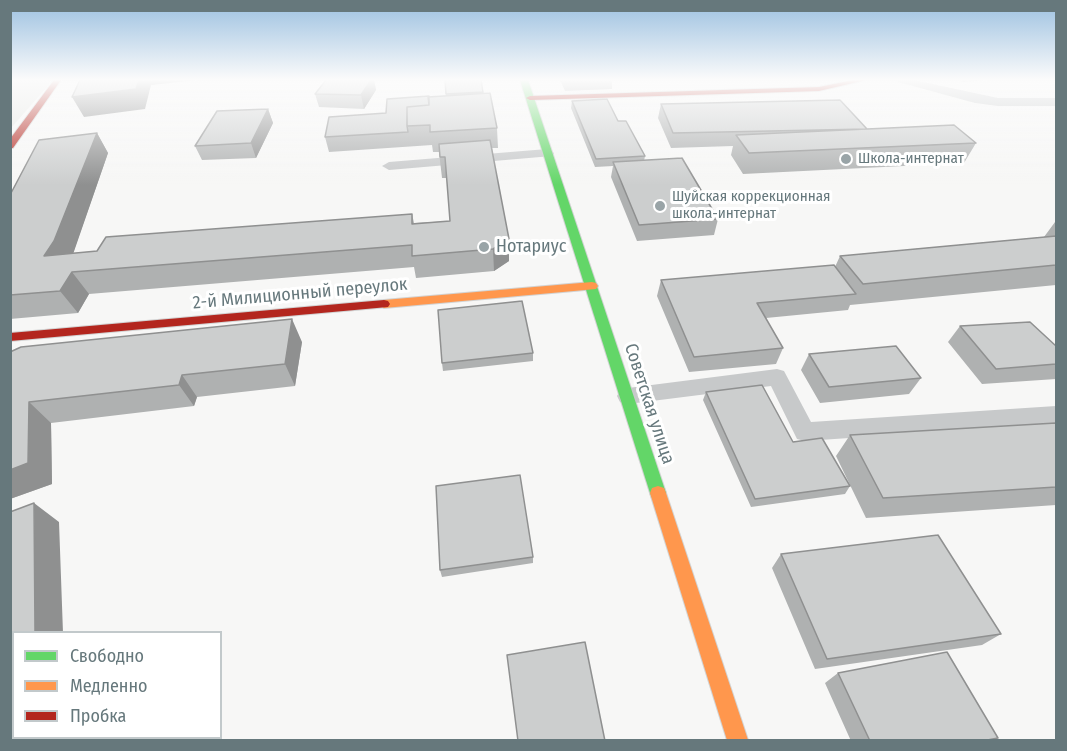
<!DOCTYPE html>
<html>
<head>
<meta charset="utf-8">
<style>
  body { margin:0 }
  #map { position:relative; width:1067px; height:751px; overflow:hidden; background:#f7f7f6; font-family:"Fira Sans Condensed",sans-serif }
  canvas { display:block }
  .frame { position:absolute; inset:0; border:12px solid #66787c; pointer-events:none }
  .legend { position:absolute; left:12px; top:631px; width:210px; height:108px; box-sizing:border-box; background:#fff; border:2px solid #c2c9cb; margin:0; padding:8px 10px; list-style:none; font-size:18px; color:#66787c }
  .legend li { display:flex; align-items:center; gap:12px; height:30px }
  .legend b { width:30px; border:2px solid #c2c9cb }
</style>
</head>
<body>
<div id="map">
<canvas width="1067" height="751"></canvas>
<div class="frame"></div>
<ul class="legend">
<li><b style="height:8px;background:#63d668"></b>Свободно</li>
<li><b style="height:8px;background:#ff974d"></b>Медленно</li>
<li><b style="height:8px;background:#b3261e"></b>Пробка</li>
</ul>
</div>
<script>
const ctx = document.querySelector('canvas').getContext('2d');
ctx.lineJoin = 'round';
function fill(path, color) {
  ctx.fillStyle = color;
  ctx.fill(path, 'evenodd');
}
function shape(rows) {
  const path = new Path2D();
  for (const r of rows) {
    path.moveTo(r[0], r[1]);
    for (let i = 2; i < r.length; i += 2) path.lineTo(r[i], r[i + 1]);
  }
  return path;
}
function stroke(path, color, width, dash) {
  ctx.strokeStyle = color;
  ctx.lineWidth = width;
  ctx.lineCap = dash ? 'butt' : 'round';
  ctx.setLineDash(dash || []);
  ctx.stroke(path);
}
function write(font, color, halo, rows, align = 'center') {
  ctx.font = font + ' "Fira Sans Condensed",sans-serif';
  ctx.lineWidth = 6;
  ctx.setLineDash([]);
  ctx.textBaseline = 'middle';
  ctx.strokeStyle = halo;
  ctx.fillStyle = color;
  for (const [text, x, y, turn = 0] of rows) {
    ctx.save();
    ctx.translate(x, y);
    ctx.rotate((+turn || 0) * Math.PI / 180);
    ctx.textAlign = isNaN(turn) ? turn : align;
    if (halo) ctx.strokeText(text, 0, 0);
    ctx.fillText(text, 0, 0);
    ctx.restore();
  }
}
const green = shape([
  [11,80,50,80,48,86,11,128]
]);
const lane = shape([
  [897,80,914,80,998,98,1056,98,1056,106,998,106,975,103,898,82,897,80],
  [547,149,554,153,552,156,389,170,382,166,389,162,547,149],
  [777,369,784,371,811,422,1056,406,1056,424,805,441,797,439,771,386,628,404,620,402,617,396,620,390,628,388,777,369]
]);
const fast = shape([
  [520,80,528,80,666,493,664,498,658,500,652,498,650,493,520,80]
]);
const slow = shape([
  [592,282,596,283,598,286,596,289,384,308,378,304,384,300,592,282],
  [658,486,664,488,666,493,748,740,727,740,650,493,652,488,658,486]
]);
const jam = shape([
  [54,80,61,80,13,148,10,148,10,139,54,80],
  [853,80,866,80,819,91,530,100,526,98,530,96,819,87,853,80],
  [384,300,388,301,390,304,388,307,10,341,10,333,384,300]
]);
const wall = shape([
  [326,80,374,80,376,90,364,109,319,107,315,94],
  [445,80,481,80,483,94,497,128,498,148,492,148,509,261,494,271,416,278,414,267,89,294,78,313,10,319,10,195,97,133,108,153,73,253,97,251,412,214,414,223,450,221,447,178,442,178,439,152,433,152,432,145,329,152,325,137,429,97,446,96],
  [560,80,612,80,612,89,565,91],
  [572,101,618,121,645,156,644,161,718,219,714,235,637,241,611,177,613,166,595,167,571,108],
  [661,104,867,129,976,143,964,163,743,174,731,155,733,146,671,148,658,118],
  [268,109,273,123,256,158,202,160,195,146],
  [1055,222,1056,222,1056,285,850,305,848,310,766,318,783,348,776,364,689,372,657,296,661,280,835,267,840,256,1044,237],
  [960,326,1056,346,1056,379,982,384,948,342],
  [302,342,295,386,197,397,194,406,51,423,52,484,10,499,21,347],
  [533,353,533,361,443,371,442,363],
  [809,354,921,378,909,394,820,403,801,370],
  [706,392,793,442,850,486,845,494,751,507,703,400],
  [1056,423,1056,505,866,518,836,456,850,435],
  [781,554,1001,634,982,645,815,669,772,568],
  [533,557,533,563,442,577,440,570],
  [838,673,998,738,991,741,851,741,825,683]
]);
const shadedWall = shape([
  [139,80,198,80,151,85,145,109,84,117,72,97],
  [371,80,374,80,376,90,364,109,361,95],
  [963,80,988,80,961,82],
  [268,109,273,123,256,158,251,143],
  [97,133,108,153,70,263,44,256],
  [509,239,509,261,494,271,493,249],
  [72,272,89,294,78,313,60,291],
  [292,319,302,342,295,386,285,364],
  [182,375,197,397,194,406,179,385],
  [29,402,51,423,52,484,10,499,10,470],
  [34,503,59,522,63,633,35,633],
  [36,738,67,738,67,741,36,741]
]);
const building = shape([
  [80,80,139,80,136,89,72,97,80,80],
  [326,80,371,80,361,95,315,94,326,80],
  [445,80,481,80,483,92,446,94,445,80],
  [490,93,497,128,430,132,430,125,407,126,407,107,429,105,428,97,490,93],
  [429,96,429,105,407,107,407,126,408,132,325,137,329,117,386,113,387,99,429,96],
  [607,99,618,121,626,121,645,156,596,159,572,101,607,99],
  [840,100,867,129,673,133,661,104,840,100],
  [268,109,251,143,195,146,217,111,268,109],
  [954,125,976,143,749,153,736,135,954,125],
  [97,133,54,241,44,256,97,251,106,237,412,214,412,224,450,221,445,157,440,157,439,144,490,140,509,239,493,249,412,256,412,245,72,272,60,291,10,295,10,195,39,140,97,133],
  [682,158,718,219,639,225,613,162,682,158],
  [1056,236,1056,265,863,284,840,256,1056,236],
  [834,265,856,294,757,303,783,348,694,357,661,280,834,265],
  [522,301,533,353,442,363,438,310,522,301],
  [292,319,285,364,182,375,179,385,29,402,28,463,10,470,10,352,21,347,292,319],
  [1030,322,1056,346,1056,364,996,369,960,326,1030,322],
  [896,346,921,378,829,387,809,354,896,346],
  [762,385,793,442,822,438,850,486,755,499,706,392,762,385],
  [1056,423,1056,487,883,498,850,435,1056,423],
  [520,475,533,557,440,570,436,486,520,475],
  [34,503,35,633,14,633,14,738,36,738,36,741,10,741,10,512,34,503],
  [938,535,1001,634,827,659,781,554,938,535],
  [585,642,605,741,518,741,507,655,585,642],
  [947,652,998,738,982,741,870,741,838,673,947,652]
]);
const markers = [
  [846,159,6,"#99a4a7"],
  [660,206,6,"#99a4a7"],
  [484,247,6,"#99a4a7"]
];
const farPoinames = [
  ["Школа-интернат",858,159],
  ["Шуйская коррекционная",672,197],
  ["школа-интернат",672,214]
];
const poiNames = [
  ["Нотариус",496,247]
];
const streetNames = [
  ["2-й Милиционный переулок",300,294,-5],
  ["Советская улица",649,404,72]
];
fill(green, '#e6e8e4');
stroke(fast, '#d2d3d3', 2);
stroke(slow, '#d2d3d3', 2);
stroke(jam, '#d2d3d3', 2);
fill(lane, '#c7c9ca');
fill(fast, '#63d668');
fill(slow, '#ff974d');
fill(jam, '#b3261e');
fill(wall, '#afb1b1');
fill(shadedWall, '#8f9090');
fill(building, '#cccece');
stroke(building, '#8f9090', 1.5);
const sky = ctx.createLinearGradient(0, 0, 0, 185);
sky.addColorStop(0, '#9bc0e0');
sky.addColorStop(0.43, '#fbfbfb');
sky.addColorStop(1, '#fbfbfb00');
ctx.fillStyle = sky;
ctx.fillRect(0, 0, 1067, 185);
for (const [x, y, r, color] of markers) {
  const dot = new Path2D();
  dot.arc(x, y, r, 0, 2 * Math.PI);
  ctx.fillStyle = color;
  ctx.fill(dot);
  stroke(dot, '#fff', 2);
}
write('15px', '#66787c', '#fff', farPoinames, 'left');
write('18px', '#66787c', '#fff', poiNames, 'left');
write('18px', '#66787c', '#fff', streetNames);
</script>
</body>
</html>
